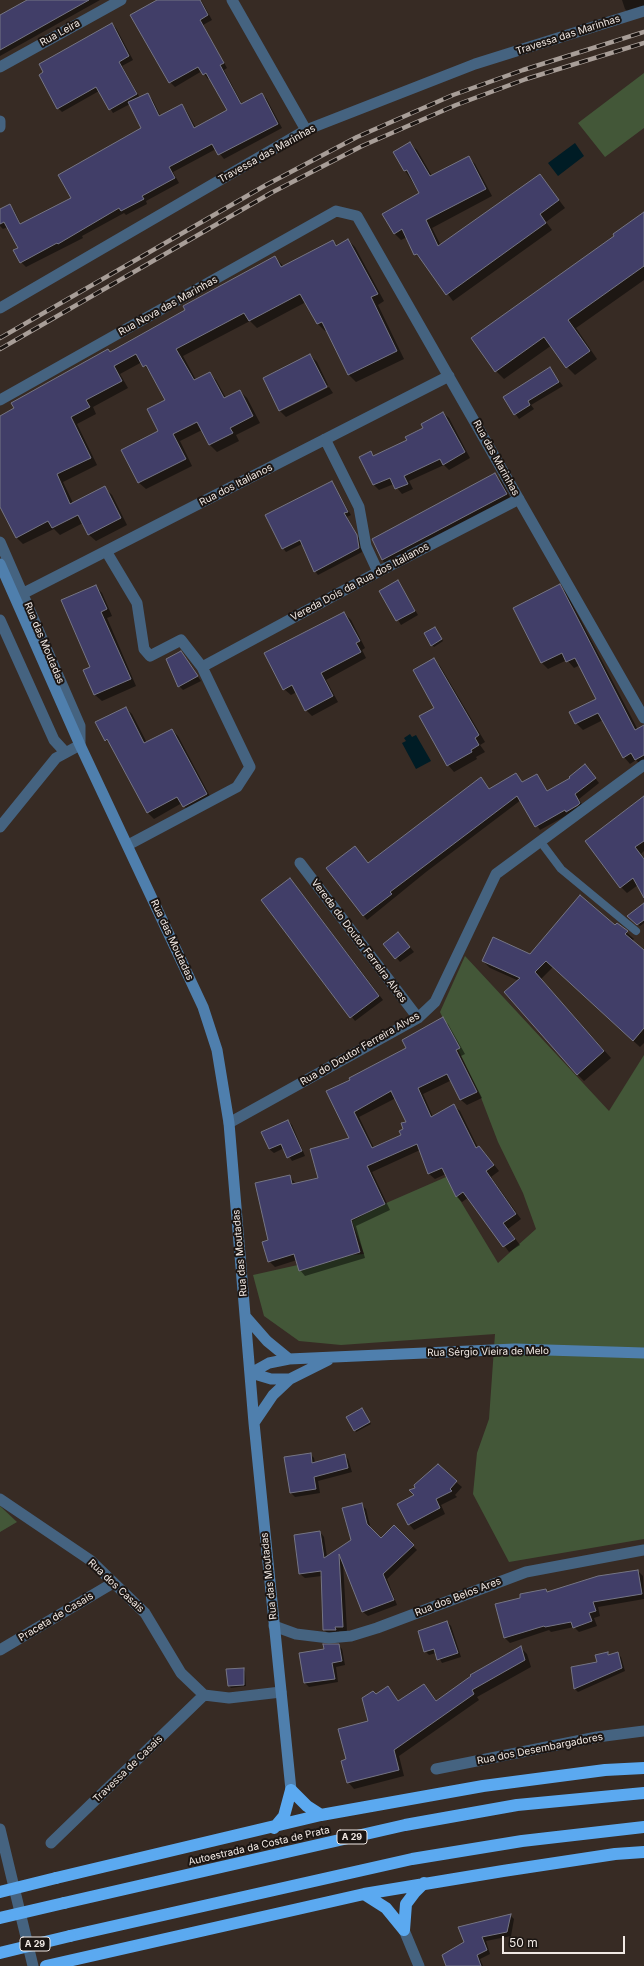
<!DOCTYPE html>
<html>
<head>
<meta charset="utf-8">
<style>
  body { margin:0 }
  #map { position:relative; width:644px; height:1966px; overflow:hidden; background:#372b24; font-family:Inter,sans-serif }
  canvas { display:block }
  .scale { position:absolute; left:502px; top:1936px; width:123px; height:18px; box-sizing:border-box; border:2px solid #f1e9e4; border-top:0; padding-left:5px; font-size:12px; line-height:14px; white-space:nowrap; color:#f1e9e4; -webkit-text-stroke:3px #1b1512; paint-order:stroke }
</style>
</head>
<body>
<div id="map">
<canvas width="644" height="1966"></canvas>
<div class="scale">50 m</div>
</div>
<script>
const ctx = document.querySelector('canvas').getContext('2d');
ctx.lineJoin = 'round';
function fill(path, color) {
  ctx.fillStyle = color;
  ctx.fill(path, 'evenodd');
}
function shape(rows) {
  const path = new Path2D();
  for (const r of rows) {
    path.moveTo(r[0], r[1]);
    for (let i = 2; i < r.length; i += 2) path.lineTo(r[i], r[i + 1]);
  }
  return path;
}
function stroke(path, color, width, dash) {
  ctx.strokeStyle = color;
  ctx.lineWidth = width;
  ctx.lineCap = dash ? 'butt' : 'round';
  ctx.setLineDash(dash || []);
  ctx.stroke(path);
}
function write(font, color, halo, rows, align = 'center') {
  ctx.font = font + ' Inter,sans-serif';
  ctx.lineWidth = 4;
  ctx.setLineDash([]);
  ctx.textBaseline = 'middle';
  ctx.strokeStyle = halo;
  ctx.fillStyle = color;
  for (const [text, x, y, turn = 0] of rows) {
    ctx.save();
    ctx.translate(x, y);
    ctx.rotate((+turn || 0) * Math.PI / 180);
    ctx.textAlign = isNaN(turn) ? turn : align;
    if (halo) ctx.strokeText(text, 0, 0);
    ctx.fillText(text, 0, 0);
    ctx.restore();
  }
}
const green = shape([
  [644,73,644,128,605,157,578,123],
  [465,956,609,1111,644,1055,644,1539,509,1562,473,1494,477,1453,489,1419,495,1334,341,1345,299,1341,264,1316,253,1275,338,1256,364,1254,352,1221,384,1204,446,1177,498,1263,536,1229,523,1193,498,1142,480,1095,440,1012],
  [0,1506,17,1522,0,1532]
]);
const water = shape([
  [575,143,584,156,558,176,548,163],
  [410,734,412,737,416,735,431,761,416,769,402,743,406,741,404,738]
]);
const shadow = shape([
  [28,0,100,0,0,56,0,16],
  [159,0,201,0,212,20,203,25,227,68,224,70,242,104,261,94,266,98,282,128,224,159,216,149,173,172,179,183,146,201,147,204,126,215,124,213,82,236,83,238,26,267,21,262,20,248,8,227,3,229,0,226,0,210,10,205,14,210,21,224,72,199,142,128,130,104,113,113,99,91,62,112,58,108,112,24,116,28,133,60,122,66,140,98,147,94,152,99,161,117,181,105,186,110,196,128,228,110,210,78,208,79,202,71,175,87,170,82],
  [622,0,644,0,644,11,631,15,625,9],
  [410,144,417,150,432,176,468,157,475,164,492,196,432,228,441,246,540,175,565,208,546,222,552,230,453,301,423,261,415,254,407,237,401,240,394,233,420,194,394,153],
  [644,213,644,280,576,328,597,359,575,375,567,367,552,345,504,379,496,371,616,237],
  [348,240,355,247,384,301,378,305,404,359,356,382,349,375,327,330,325,331,318,324,306,302,257,328,250,321,183,356,196,380,209,373,216,380,226,398,240,391,247,398,260,423,236,435,239,441,217,452,210,445,202,430,180,441,192,466,146,489,138,482,160,431,166,400,151,374,142,362,120,374,128,388,93,407,96,414,77,424,97,465,63,482,73,503,105,488,112,495,127,525,96,541,88,534,83,523,60,535,54,529,23,544,16,537,0,497,0,417,108,350,111,353,186,310,275,257,284,267,333,241,338,246],
  [310,355,317,362,328,385,281,409,281,411,329,387,333,393,286,417,280,411,264,378],
  [550,369,563,386,531,405,534,409,519,419,504,397],
  [443,413,449,418,470,458,449,470,444,465,409,481,413,489,402,494,394,484,379,490,374,485,360,457,370,452,375,456,408,441],
  [495,474,501,480,512,501,388,566,382,560],
  [332,482,351,515,347,517,360,540,362,552,318,575,315,571,302,544,286,552,283,548],
  [398,582,418,615,401,625,381,591],
  [95,586,102,593,112,616,107,618,136,686,102,701,95,695,84,670,91,667],
  [559,586,566,592,638,730,644,732,644,765,642,766,636,760,630,764,624,757,603,720,583,730,576,723,598,700,580,665,574,668,567,660,548,669,542,663],
  [344,613,351,620,365,648,362,650,366,658,326,680,338,702,312,716,306,710,297,692,291,695,284,689],
  [435,628,443,641,434,647,432,645],
  [181,653,201,681,183,690,179,686],
  [434,659,440,666,485,742,480,745,485,752,476,757,477,759,454,772,448,765,436,708],
  [126,708,132,714,147,743,172,730,178,736,212,800,189,812,182,803,154,819,148,813,112,746,106,740],
  [589,770,599,783,579,799,584,808,569,814,540,830,521,800,426,872,367,920,328,869,369,864,485,783,490,790,516,774,523,783,537,775,548,792],
  [644,800,644,851,641,854,644,858,644,896,638,885,627,893,621,887],
  [294,883,383,1000,355,1021,262,900],
  [644,905,644,923,640,926,628,916],
  [617,924,634,939,632,941,644,951,644,1043,640,1047,553,967,541,979,611,1058,584,1081,577,1074,519,981,490,968,483,961,530,955],
  [398,933,414,952,400,962,385,944],
  [442,1019,448,1024,465,1054,461,1056,482,1098,467,1105,461,1100,452,1080,423,1094,433,1117,454,1106,460,1111,478,1148,485,1153,499,1171,491,1177,521,1219,508,1229,520,1245,509,1252,469,1197,462,1202,457,1197,446,1174,435,1179,429,1174,420,1150,372,1172,390,1210,356,1226,365,1258,305,1276,300,1270,297,1260,275,1267,269,1261,269,1241,289,1176,296,1184,320,1179,351,1139,351,1080,407,1048],
  [396,1098,408,1122,402,1136,374,1148,359,1117],
  [288,1121,292,1125,305,1156,292,1161,284,1148,274,1153,269,1149],
  [363,1411,371,1424,356,1432,355,1430],
  [310,1454,314,1458,315,1463,344,1455,348,1459,352,1472,318,1481,320,1493,295,1497,291,1493],
  [431,1470,456,1482,462,1487,455,1495,457,1497,441,1505,445,1514,414,1530,409,1524,416,1495,415,1485],
  [361,1504,366,1509,371,1530,381,1540,394,1527,417,1550,387,1579,397,1605,368,1616,363,1612,343,1563,347,1631,339,1631,340,1635,329,1634,324,1630,322,1576,305,1578,300,1574,320,1532,324,1537,327,1557,352,1540],
  [638,1571,643,1576,644,1599,598,1607,600,1616,594,1618,597,1626,579,1632,574,1627,551,1632,549,1630,510,1643,505,1638,496,1605,546,1590,548,1593],
  [447,1622,451,1626,461,1657,442,1663,436,1653,429,1655,425,1651],
  [338,1645,342,1649,345,1665,336,1667,338,1682,309,1687,305,1683,325,1650],
  [521,1648,527,1654,531,1667,477,1697,479,1700,399,1756,404,1776,354,1789,348,1782,347,1760,369,1722,377,1695,388,1688,399,1702,424,1685,437,1701],
  [608,1653,610,1656,618,1654,621,1657,625,1671,578,1692,575,1689,572,1667,598,1663],
  [243,1669,245,1671,246,1686,231,1688,229,1686],
  [510,1915,514,1919,511,1936,486,1941,490,1954,480,1959,483,1966,447,1966,465,1943]
]);
const building = shape([
  [27,0,89,0,0,50,0,15,27,0],
  [157,0,200,0,208,15,200,20,224,63,220,65,241,104,262,93,278,124,218,155,212,144,169,167,175,178,142,196,144,199,121,211,119,208,58,244,57,243,20,263,13,250,18,248,4,222,0,224,0,209,10,204,20,224,71,198,58,175,141,128,128,102,148,93,159,116,182,104,194,128,227,110,206,73,203,75,198,67,169,83,130,15,157,0],
  [112,23,129,56,119,62,137,94,109,110,96,87,57,109,39,75,43,72,39,64,112,23],
  [410,142,430,176,469,156,486,189,426,220,438,246,540,174,559,200,540,214,546,223,446,295,417,254,414,255,402,229,394,234,382,214,419,193,407,170,404,171,393,152,410,142],
  [644,212,644,266,568,320,590,351,566,368,544,337,495,372,471,338,614,236,613,234,644,212],
  [348,239,378,294,371,297,397,351,348,375,322,322,317,324,300,294,249,321,244,313,176,349,194,380,210,372,224,398,240,390,253,416,230,428,233,433,209,445,197,422,173,434,186,459,138,483,121,450,158,431,147,409,165,400,146,365,143,367,136,354,114,366,122,381,86,400,90,407,71,417,91,458,57,474,70,504,105,486,121,518,88,535,78,515,52,528,48,521,16,538,0,507,0,416,14,408,11,403,108,349,110,352,185,310,183,306,275,256,281,267,333,240,336,246,348,239],
  [310,354,327,387,279,411,263,378,310,354],
  [550,367,559,382,528,401,530,405,514,415,503,397,550,367],
  [443,412,465,452,443,465,440,459,404,476,408,484,395,489,390,478,373,485,359,457,371,451,373,456,407,440,405,437,423,428,421,424,443,412],
  [495,473,507,494,382,560,372,539,495,473],
  [332,481,348,512,344,513,357,535,359,548,314,572,300,540,282,549,265,515,332,481],
  [398,580,415,611,396,621,379,591,398,580],
  [560,584,635,730,644,725,644,755,635,760,631,753,623,758,598,713,575,724,569,712,596,699,575,658,566,662,562,653,541,663,513,608,560,584],
  [96,585,107,609,101,612,131,679,94,695,83,670,90,667,61,600,96,585],
  [344,612,360,641,356,643,361,652,321,673,333,696,305,711,292,685,283,690,264,653,344,612],
  [435,627,442,639,431,646,424,633,435,627],
  [181,651,198,676,178,687,166,659,181,651],
  [434,658,479,735,475,738,479,745,471,750,472,752,447,766,419,716,434,708,413,670,434,658],
  [126,707,144,743,172,729,207,794,183,807,177,797,147,813,107,739,105,741,95,722,126,707],
  [585,764,596,778,575,794,580,803,578,805,566,812,565,810,535,827,517,796,390,892,392,894,363,916,326,868,355,846,368,863,481,777,489,789,516,773,522,782,537,774,547,791,570,778,569,777,585,764],
  [644,796,644,841,635,847,644,859,644,898,633,878,620,888,585,841,644,796],
  [290,878,379,996,350,1018,261,900,290,878],
  [580,895,615,925,617,923,628,931,625,934,644,950,644,1028,633,1041,546,961,535,972,604,1051,577,1075,504,992,520,978,482,961,493,937,530,954,580,895],
  [644,903,644,920,637,925,627,916,644,903],
  [398,932,410,947,395,959,383,944,398,932],
  [443,1017,460,1048,456,1050,477,1092,460,1100,447,1074,418,1088,431,1117,454,1104,476,1148,479,1146,494,1165,486,1171,516,1214,503,1223,515,1239,503,1247,463,1192,456,1197,442,1168,428,1174,417,1144,367,1166,385,1204,351,1220,360,1252,299,1271,294,1254,268,1262,262,1242,268,1240,255,1183,290,1175,292,1184,318,1178,310,1149,349,1138,326,1091,350,1080,349,1078,406,1048,402,1040,443,1017],
  [391,1091,406,1122,401,1123,403,1129,399,1131,401,1135,372,1148,354,1112,391,1091],
  [288,1120,302,1151,287,1158,281,1144,269,1149,261,1132,288,1120],
  [362,1408,370,1422,354,1431,346,1417,362,1408],
  [311,1453,312,1463,345,1454,348,1468,314,1477,316,1489,290,1493,284,1457,311,1453],
  [438,1464,457,1481,450,1489,452,1491,436,1499,440,1508,408,1525,397,1504,414,1495,409,1490,415,1488,414,1485,438,1464],
  [362,1503,367,1524,381,1538,394,1525,414,1545,383,1574,394,1600,362,1612,339,1554,343,1627,335,1627,336,1630,323,1630,321,1571,299,1574,294,1535,320,1531,324,1558,351,1540,342,1508,362,1503],
  [638,1570,642,1594,593,1602,596,1611,589,1613,592,1621,573,1628,571,1622,545,1627,544,1626,504,1638,495,1604,520,1598,520,1594,546,1589,547,1592,598,1576,638,1570],
  [447,1621,458,1653,437,1660,434,1649,424,1652,418,1631,447,1621],
  [323,1644,339,1644,342,1661,332,1663,335,1679,304,1683,299,1653,324,1649,323,1644],
  [521,1646,525,1660,472,1690,474,1694,394,1750,399,1770,347,1783,341,1761,346,1759,338,1729,368,1721,362,1698,373,1691,376,1694,388,1686,398,1701,424,1684,436,1701,471,1676,470,1675,521,1646],
  [608,1652,608,1655,618,1652,622,1668,574,1689,571,1667,597,1662,595,1655,608,1652],
  [244,1668,244,1685,228,1686,226,1669,244,1668],
  [511,1914,507,1932,482,1937,487,1950,477,1955,481,1966,446,1966,442,1955,464,1942,458,1927,511,1914]
]);
const service = shape([
  [540,841,561,869,636,931]
]);
const minor = shape([
  [232,0,306,130],
  [0,67,121,0],
  [0,121,0,127],
  [0,308,306,130,475,64,644,11],
  [0,400,336,211,357,216,644,718],
  [325,439,359,507,366,546,378,572],
  [0,542,80,726,80,745,56,758,0,827],
  [106,551,137,603,144,649,150,656,181,640,202,667,250,767,237,787,128,845],
  [22,594,449,376],
  [0,620,54,740,65,752],
  [202,667,378,572,519,499],
  [300,863,418,1018],
  [229,1123,418,1018,435,1002,496,874,644,765],
  [0,1499,90,1560,145,1613,181,1673,204,1695,229,1698,281,1692],
  [274,1626,296,1634,329,1638,351,1636,377,1628,526,1572,644,1550],
  [0,1650,113,1583],
  [436,1769,597,1737,644,1731],
  [0,1829,33,1966],
  [51,1843,204,1695]
]);
const tertiary = shape([
  [404,1930,419,1966]
]);
const secondary = shape([
  [0,564,80,745,203,1007,217,1050,229,1123,254,1423,291,1790],
  [246,1317,267,1341,289,1359],
  [251,1373,269,1363,289,1359,515,1349,644,1353],
  [251,1373,271,1379,290,1379],
  [254,1423,273,1395,290,1379,328,1360]
]);
const motorway = shape([
  [291,1790,307,1806,321,1815],
  [274,1828,284,1816,291,1790],
  [56,1878,321,1815,483,1786,605,1770,644,1768],
  [364,1894,386,1908,404,1930],
  [64,1903,405,1825,517,1805,644,1793],
  [404,1930,406,1904,415,1892,424,1883],
  [70,1936,412,1859,522,1841,644,1827],
  [46,1966,364,1894,503,1871,615,1854,644,1852]
]);
const rail = shape([
  [0,338,266,185,357,137,453,95,523,70,644,32],
  [0,349,271,193,362,146,456,105,526,79,644,43]
]);
const motorwayBridge = shape([
  [0,1892,56,1878],
  [0,1918,64,1903],
  [0,1953,70,1936]
]);
const shields = [
  [352,1837,30],
  [35,1944,30]
];
const shieldNames = [
  ["A 29",352,1837],
  ["A 29",35,1944]
];
const streetNames = [
  ["Rua Leira",60,33,-29],
  ["Travessa das Marinhas",568,35,-18],
  ["Travessa das Marinhas",267,154,-29],
  ["Rua Nova das Marinhas",168,306,-29],
  ["Rua das Marinhas",496,458,61],
  ["Rua dos Italianos",236,485,-27],
  ["Vereda Dois da Rua dos Italianos",360,582,-28],
  ["Rua das Moutadas",44,643,67],
  ["Rua das Moutadas",172,940,65],
  ["Vereda do Doutor Ferreira Alves",359,941,53],
  ["Rua do Doutor Ferreira Alves",360,1049,-30],
  ["Rua das Moutadas",240,1253,-95],
  ["Rua Sérgio Vieira de Melo",488,1352,-1],
  ["Rua das Moutadas",269,1576,-96],
  ["Rua dos Casais",116,1586,43],
  ["Rua dos Belos Ares",458,1597,-21],
  ["Praceta de Casais",56,1617,-31],
  ["Rua dos Desembargadores",540,1749,-11],
  ["Travessa de Casais",128,1769,-44],
  ["Autoestrada da Costa de Prata",259,1846,-13]
];
fill(green, '#435738');
fill(water, '#001c25');
fill(shadow, '#0007');
fill(building, '#413e68');
stroke(building, '#757584', 1);
stroke(service, '#456380', 8);
stroke(minor, '#456380', 11);
stroke(tertiary, '#456380', 11);
stroke(secondary, '#4f7fad', 11);
stroke(motorway, '#5ba9f0', 12);
stroke(rail, '#a89e98', 4.5);
stroke(rail, '#1b1512', 3, [9]);
stroke(motorwayBridge, '#5ba9f0', 12);
for (const [x, y, w] of shields) {
  const box = new Path2D();
  box.roundRect(x - w / 2, y - 7, w, 14, 3);
  ctx.fillStyle = '#1b1512';
  ctx.fill(box);
  stroke(box, '#f1e9e4', 1);
}
write('bold 9px', '#f1e9e4', null, shieldNames);
write('10px', '#f1e9e4', '#1b1512', streetNames);
</script>
</body>
</html>
